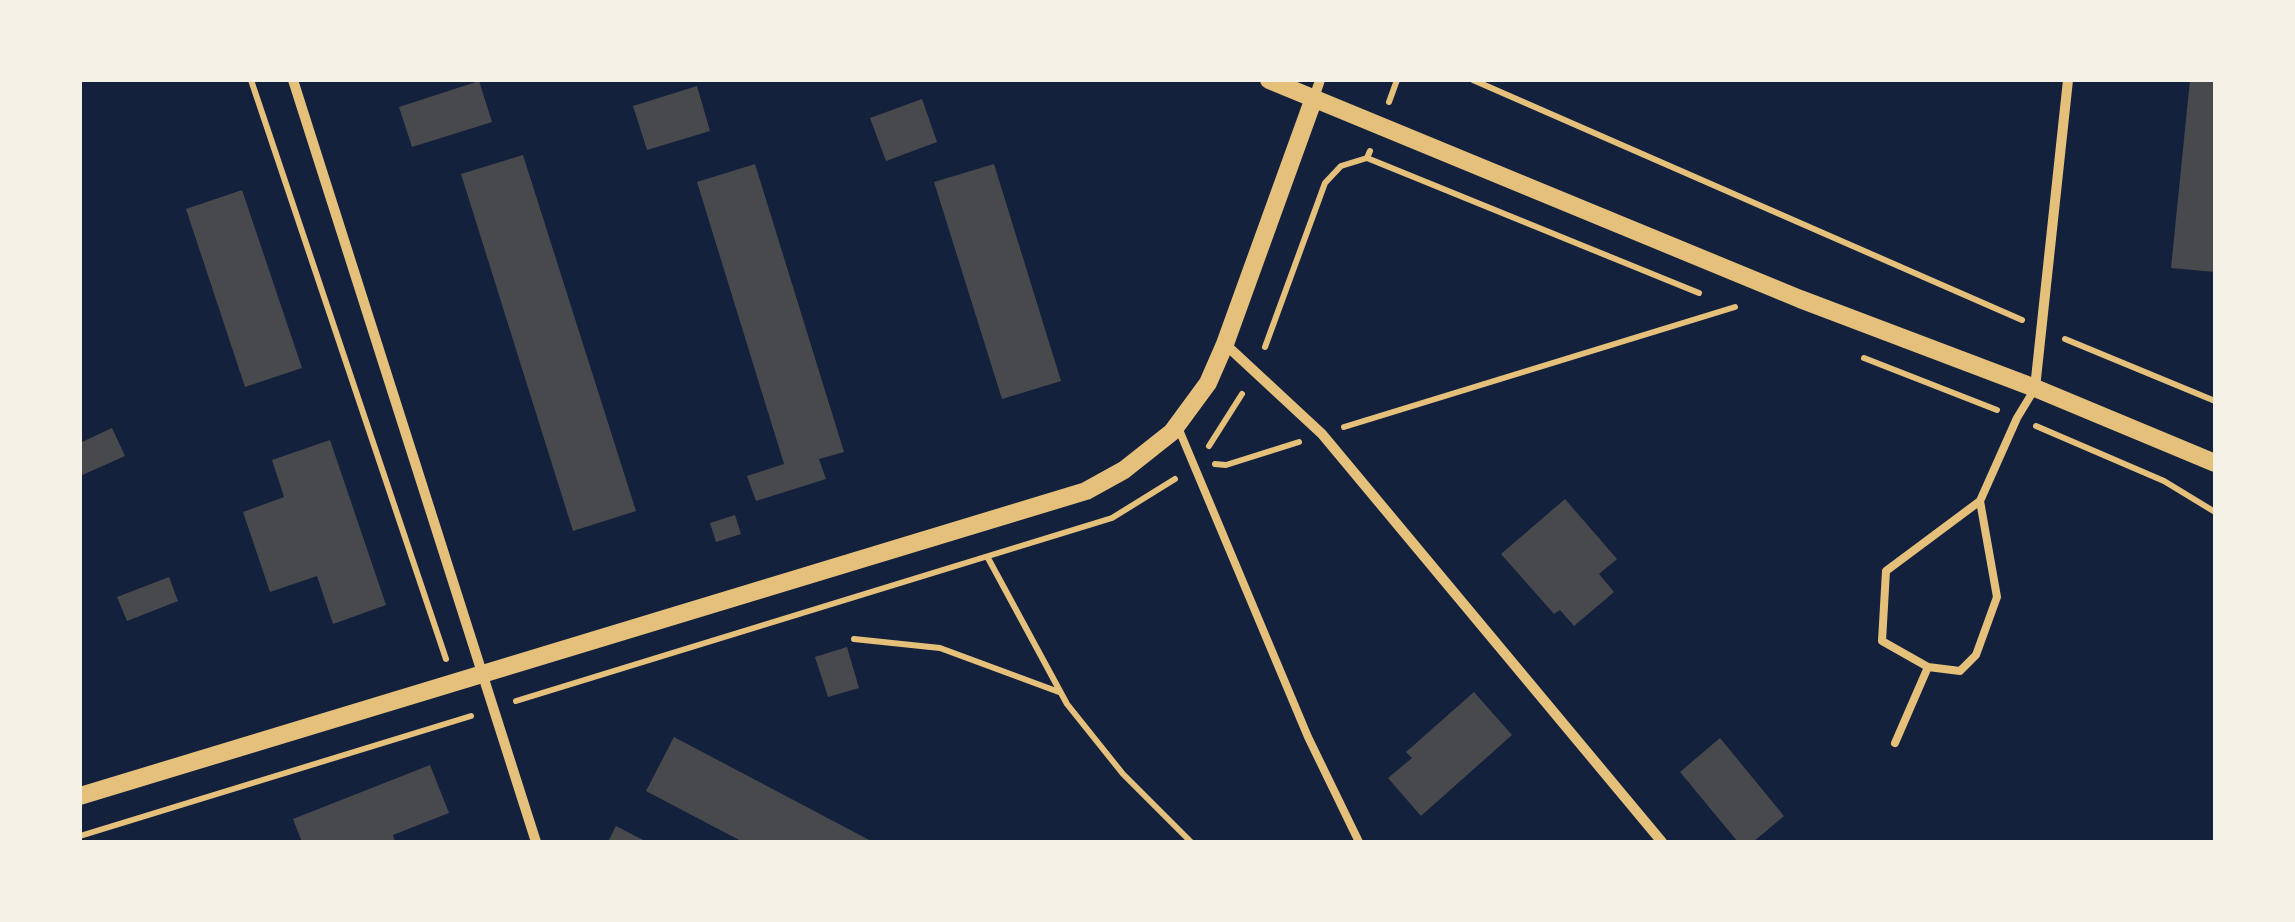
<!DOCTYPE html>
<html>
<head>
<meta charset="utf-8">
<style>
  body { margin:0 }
  #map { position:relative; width:2295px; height:922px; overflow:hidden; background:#14213d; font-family:"Noto Sans",sans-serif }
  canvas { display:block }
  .frame { position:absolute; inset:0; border:82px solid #f6f1e7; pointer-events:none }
</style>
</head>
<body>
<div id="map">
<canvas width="2295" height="922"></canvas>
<div class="frame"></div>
</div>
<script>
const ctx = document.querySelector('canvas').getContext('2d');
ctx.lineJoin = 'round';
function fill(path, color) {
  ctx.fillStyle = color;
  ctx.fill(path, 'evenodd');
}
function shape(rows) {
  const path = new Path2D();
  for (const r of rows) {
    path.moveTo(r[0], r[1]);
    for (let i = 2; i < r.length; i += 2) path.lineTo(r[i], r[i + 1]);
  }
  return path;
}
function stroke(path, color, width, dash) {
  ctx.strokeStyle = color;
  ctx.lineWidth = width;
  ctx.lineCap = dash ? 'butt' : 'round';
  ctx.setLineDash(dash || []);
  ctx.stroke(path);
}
const building = shape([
  [2190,80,2215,80,2215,272,2171,268],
  [479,81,492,122,412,147,399,107],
  [697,86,710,131,647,150,633,106],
  [922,99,937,142,886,161,870,118],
  [523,155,636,511,573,531,461,174],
  [755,164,844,452,819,459,826,479,756,501,747,476,784,464,697,182],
  [994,164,1061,381,1002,399,934,182],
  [242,190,302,368,245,387,186,209],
  [112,428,125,456,80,476,80,443],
  [330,440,386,605,333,624,317,576,270,592,243,512,284,497,272,460],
  [1565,499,1617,559,1599,574,1614,592,1574,626,1560,610,1554,614,1501,554],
  [735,515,741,534,716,542,710,523],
  [169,577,178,601,127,621,117,597],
  [847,647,859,688,828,697,815,657],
  [1474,692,1512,735,1421,816,1388,778,1412,758,1406,752],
  [674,737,873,842,743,842,646,791],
  [1720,738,1784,816,1753,842,1738,842,1680,772],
  [430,765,449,813,393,835,395,842,302,842,293,819],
  [616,826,647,842,608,842]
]);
const path = shape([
  [251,80,446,659],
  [1473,80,2022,320],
  [1389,102,1397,80],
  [1367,158,1699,293],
  [2065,339,2215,401],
  [1265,347,1325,183,1341,166,1367,158,1370,151],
  [1864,358,1997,410],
  [2036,426,2164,481,2215,512],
  [1344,427,1735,307],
  [1209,446,1242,394],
  [1215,464,1226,465,1299,442],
  [988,558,1067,704,1123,774,1191,842],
  [854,639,940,648,1059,692],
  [516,701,1112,518,1175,479],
  [80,836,471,716]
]);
const service = shape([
  [1177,425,1308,737,1359,842],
  [1928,667,1882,641,1886,571,1980,501],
  [1895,743,1928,667,1960,671,1976,655,1997,597,1980,501,2017,418,2034,390]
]);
const minor = shape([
  [293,80,536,842],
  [1314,98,1320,80],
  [1225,344,1322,434,1662,842],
  [2035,388,2068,80]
]);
const tertiary = shape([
  [1269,80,1800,299,2035,388,2215,463],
  [80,796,1086,491,1124,470,1172,432,1208,383,1225,344,1314,98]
]);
fill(building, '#48494c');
stroke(path, '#e5c07b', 6);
stroke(service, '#e5c07b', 8);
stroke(minor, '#e5c07b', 10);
stroke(tertiary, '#e5c07b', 18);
</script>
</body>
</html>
